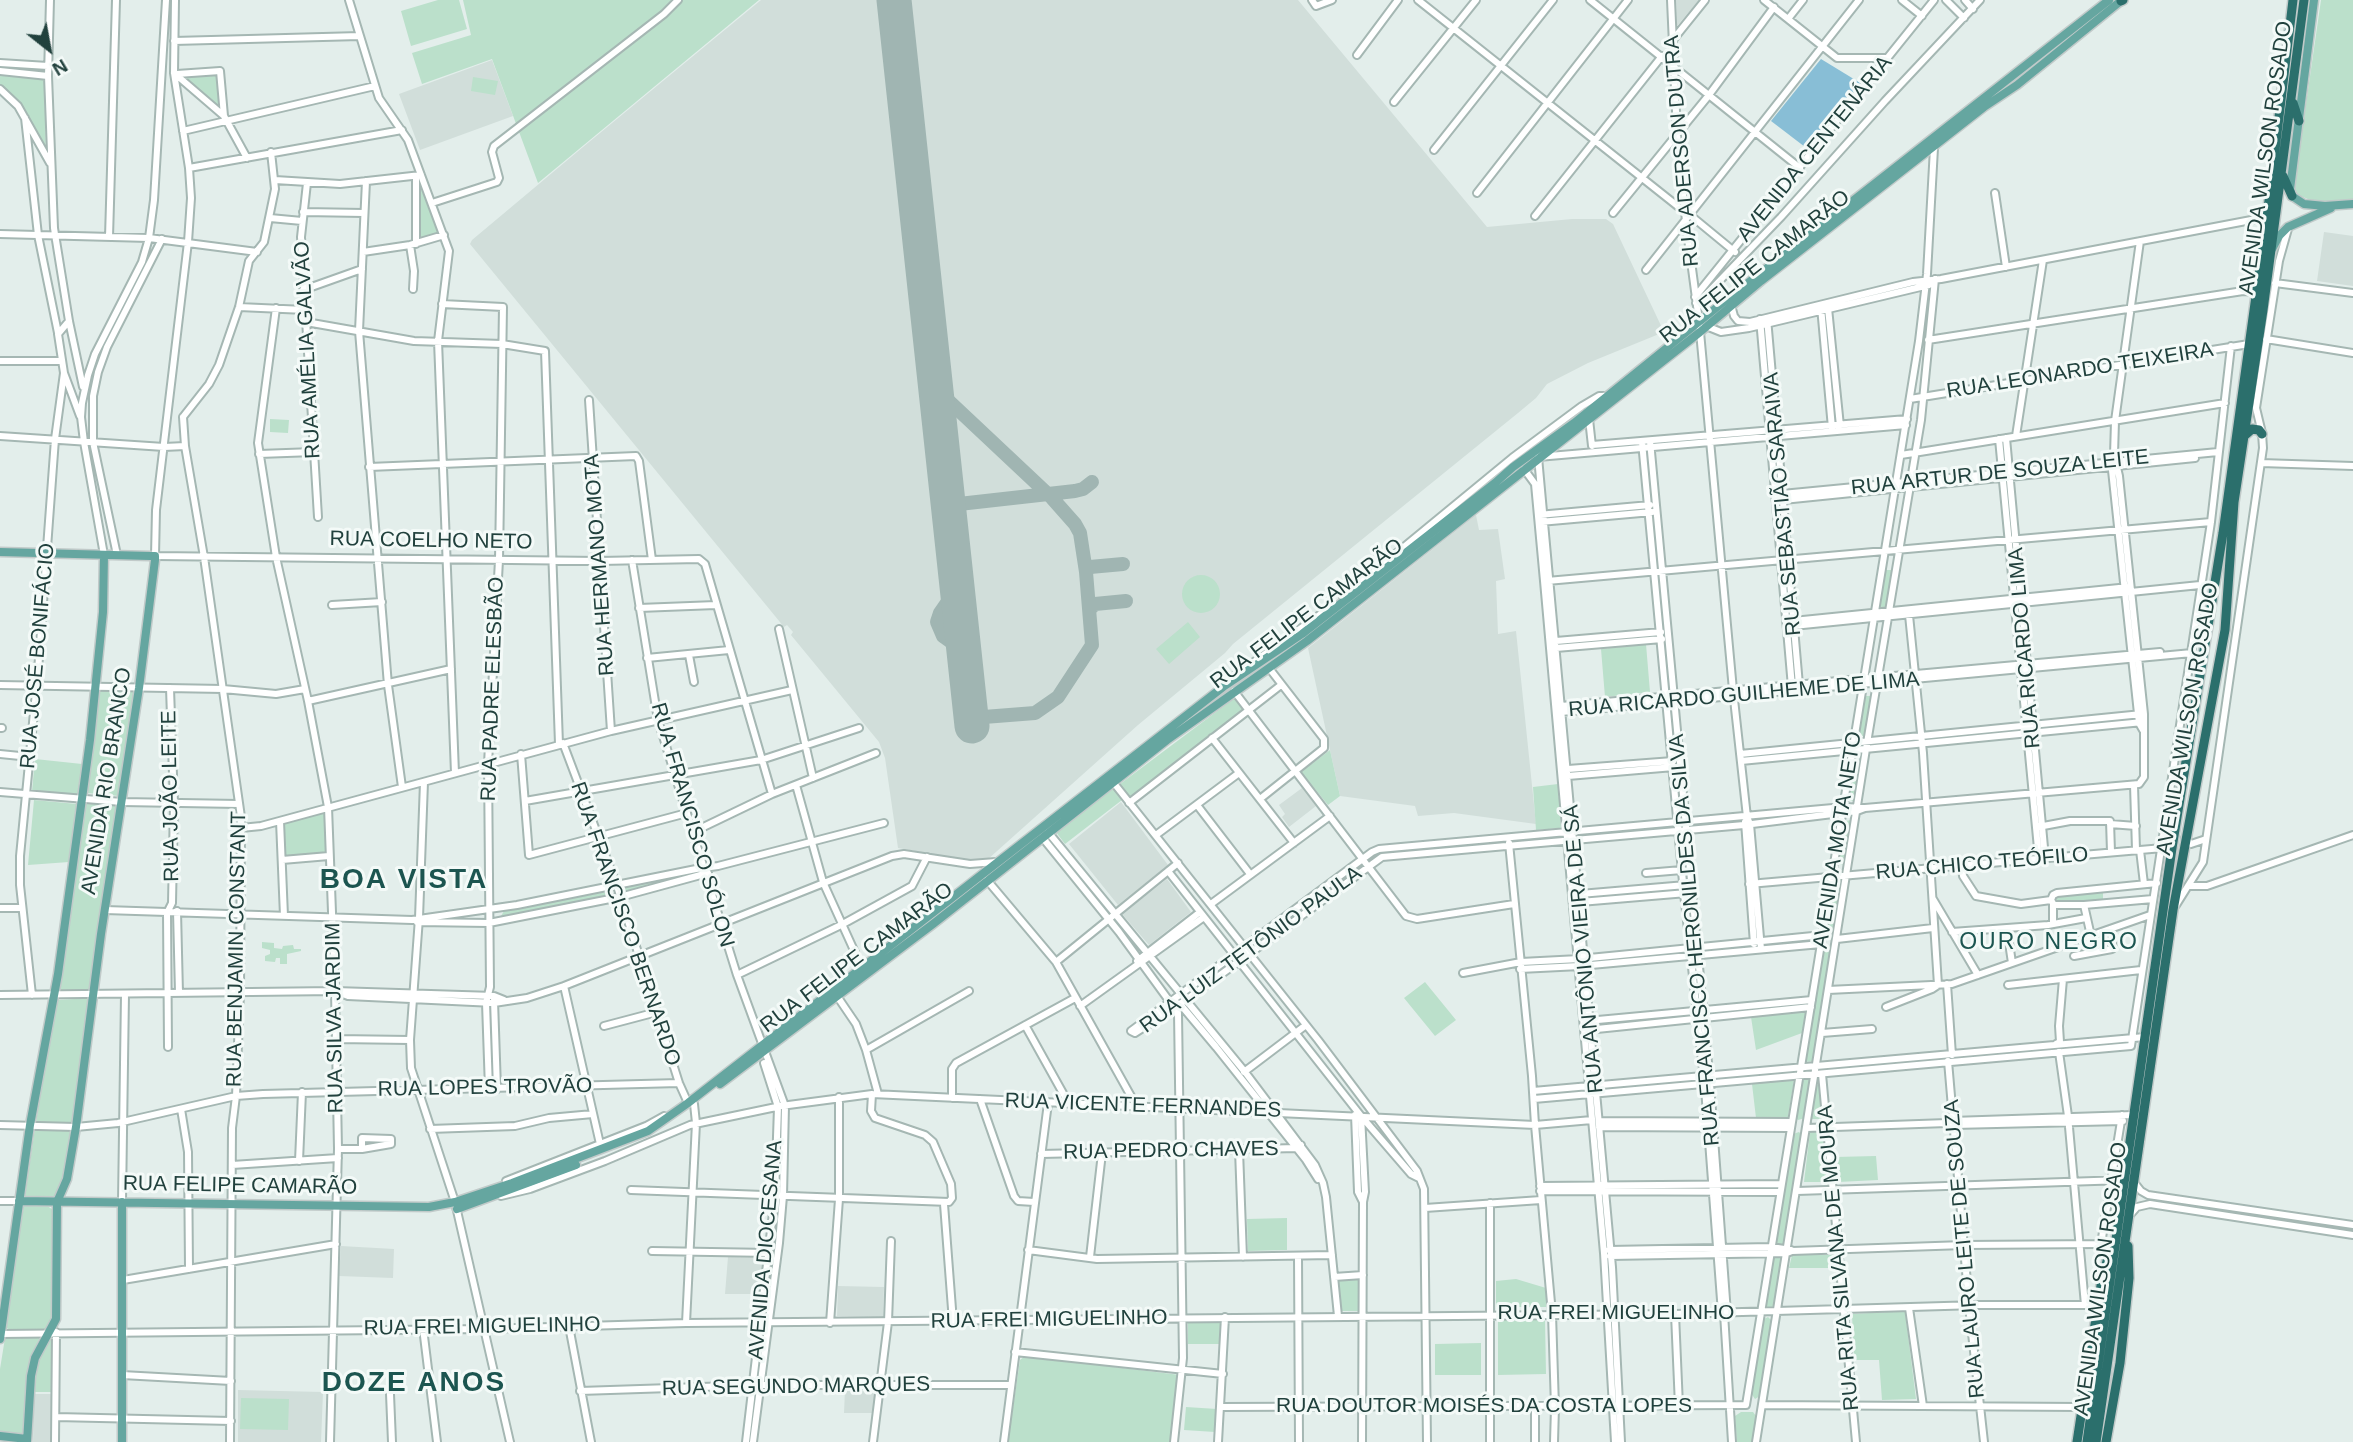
<!DOCTYPE html>
<html>
<head>
<meta charset="utf-8">
<style>
  body { margin:0 }
  #map { position:relative; width:2353px; height:1442px; overflow:hidden; background:#e3eeeb; font-family:Arial,sans-serif }
  canvas { display:block }
  .north { position:absolute; left:14px; top:14px; width:70px; height:70px; -webkit-text-stroke:5px #f4faf8; paint-order:stroke; rotate:149deg; font-size:19px; font-weight:700; line-height:28px; text-align:center; color:#21413d }
  .north::after { content:''; display:block; margin:auto; width:24px; height:32px; background:#21413d; clip-path:polygon(50% 0,100% 100%,50% 72%,0 100%) }
</style>
</head>
<body>
<div id="map">
<canvas width="2353" height="1442"></canvas>
<div class="north">N</div>
</div>
<script>
const ctx = document.querySelector('canvas').getContext('2d');
ctx.lineJoin = 'round';
function fill(path, color) {
  ctx.fillStyle = color;
  ctx.fill(path, 'evenodd');
}
function shape(rows) {
  const path = new Path2D();
  for (const r of rows) {
    if (r.length === 3) {
      path.moveTo(r[0] + r[2], r[1]);
      path.arc(r[0], r[1], r[2], 0, 2 * Math.PI);
      continue;
    }
    path.moveTo(r[0], r[1]);
    for (let i = 2; i < r.length; i += 2) path.lineTo(r[i], r[i + 1]);
  }
  return path;
}
function stroke(path, color, width, dash) {
  ctx.strokeStyle = color;
  ctx.lineWidth = width;
  ctx.lineCap = dash ? 'butt' : 'round';
  ctx.setLineDash(dash || []);
  ctx.stroke(path);
}
function write(font, color, halo, rows, align = 'center') {
  ctx.font = font + ' Arial,sans-serif';
  ctx.lineWidth = 6;
  ctx.setLineDash([]);
  ctx.textBaseline = 'middle';
  ctx.strokeStyle = halo;
  ctx.fillStyle = color;
  for (const [text, x, y, turn = 0] of rows) {
    ctx.save();
    ctx.translate(x, y);
    ctx.rotate((+turn || 0) * Math.PI / 180);
    ctx.textAlign = isNaN(turn) ? turn : align;
    if (halo) ctx.strokeText(text, 0, 0);
    ctx.fillText(text, 0, 0);
    ctx.restore();
  }
}
const built = shape([
  [761,0,1298,0,1487,227,1572,219,1606,219,1613,224,1664,332,1588,363,1547,384,1536,398,1518,413,1233,644,1225,653,1138,725,987,860,972,861,898,848,885,758,879,742,791,635,793,632,787,625,784,627,470,244,472,240,583,147],
  [1676,0,1699,0,1677,26],
  [492,60,513,116,420,150,399,94],
  [2324,232,2353,236,2353,286,2317,281],
  [1476,515,1479,530,1498,529,1505,579,1496,581,1498,634,1516,631,1536,824,1454,813,1418,816,1415,806,1340,796,1308,648],
  [1302,788,1316,806,1289,827,1282,817,1285,814,1279,805],
  [1121,802,1168,865,1118,905,1069,844],
  [1167,879,1191,912,1149,945,1122,914],
  [341,1246,394,1249,393,1278,339,1276],
  [728,1257,766,1258,762,1294,725,1294],
  [838,1286,884,1287,883,1317,837,1316],
  [238,1390,323,1392,321,1442,238,1442],
  [845,1390,876,1391,873,1413,844,1413],
  [34,1394,52,1394,51,1442,33,1442]
]);
const green = shape([
  [438,0,459,0,467,29,411,46,401,11],
  [463,0,759,0,538,183,492,59,422,84,412,53,471,35],
  [2321,0,2353,0,2353,200,2318,203,2298,195,2294,187],
  [0,73,44,78,46,149,24,111,11,94,0,86],
  [218,74,222,110,185,77],
  [473,77,498,81,495,95,471,91],
  [419,183,438,233,419,238],
  [270,419,289,420,288,433,270,432],
  [1885,570,1895,570,1888,609,1877,609],
  [1201,594,19],
  [1188,622,1200,637,1169,664,1156,649],
  [1646,644,1650,692,1605,697,1601,649],
  [99,687,134,691,119,796,87,793],
  [1865,696,1873,696,1866,736,1859,736],
  [1236,697,1244,708,1131,798,1120,784],
  [1330,750,1340,796,1328,805,1301,772],
  [35,759,82,764,78,794,32,791],
  [1861,768,1855,801,1848,801,1853,769],
  [1558,784,1561,828,1536,830,1533,787],
  [1114,788,1122,800,1065,844,1056,832],
  [34,800,77,804,69,862,28,865],
  [86,800,117,803,90,990,58,990],
  [324,813,326,852,286,856,283,823],
  [1853,820,1846,864,1838,865,1845,821],
  [692,872,694,875,626,892,624,890,625,887],
  [1842,888,1836,929,1828,930,1834,889],
  [606,892,610,894,505,918,501,916,504,911],
  [2103,893,2103,900,2057,902,2055,900,2056,896],
  [262,942,274,943,274,948,282,949,283,946,293,945,294,949,301,949,301,951,287,954,287,964,280,964,280,958,276,958,275,962,265,961,265,956,270,954,270,950,262,948],
  [1832,946,1814,1061,1804,1062,1824,947],
  [1425,982,1456,1020,1435,1036,1404,998],
  [90,998,74,1122,36,1123,49,1029,58,1000],
  [1806,1011,1802,1033,1756,1050,1751,1017],
  [1808,1078,1811,1081,1805,1118,1798,1120,1796,1118,1801,1081],
  [1794,1080,1788,1117,1756,1118,1752,1084],
  [1816,1085,1820,1085,1823,1119,1811,1119],
  [35,1128,73,1129,67,1176,54,1196,25,1196],
  [1799,1132,1803,1136,1785,1244,1782,1247,1775,1243,1793,1134],
  [1810,1132,1824,1132,1829,1182,1804,1182],
  [1876,1156,1878,1180,1838,1182,1835,1157],
  [24,1205,46,1205,53,1210,55,1313,46,1330,10,1330,5,1327],
  [1287,1218,1287,1250,1248,1251,1247,1219],
  [1784,1255,1775,1303,1772,1307,1765,1307,1773,1258],
  [1792,1255,1834,1255,1835,1268,1789,1268],
  [1359,1279,1359,1311,1341,1311,1338,1280],
  [1516,1279,1546,1288,1547,1307,1496,1307,1496,1281],
  [1905,1311,1916,1399,1882,1400,1879,1360,1854,1360,1852,1314],
  [1768,1317,1772,1321,1760,1396,1755,1399,1751,1393,1761,1329,1764,1319],
  [1545,1319,1546,1374,1498,1375,1498,1320],
  [1188,1322,1221,1322,1221,1344,1188,1344],
  [40,1337,32,1355,29,1370,26,1434,0,1432,0,1369,5,1338],
  [46,1340,52,1340,51,1392,34,1392,34,1368],
  [1481,1343,1481,1375,1435,1375,1435,1344],
  [1025,1356,1180,1375,1172,1442,1008,1442,1020,1360],
  [241,1398,289,1399,288,1430,240,1429],
  [1186,1407,1217,1409,1215,1432,1184,1430],
  [1741,1412,1753,1412,1756,1416,1752,1442,1737,1442,1735,1416]
]);
const water = shape([
  [1821,59,1862,84,1809,150,1771,121]
]);
const taxiway = shape([
  [936,389,1052,498,1075,524,1080,533,1086,572,1092,645,1058,697,1035,713,971,718],
  [947,494,959,504,1075,491,1083,489,1092,482],
  [1086,572,1090,567,1123,564],
  [956,575,949,600,940,613,937,622,943,636,950,641,963,645],
  [1090,609,1095,604,1126,601]
]);
const runway = shape([
  [894,0,972,726]
]);
const minor = shape([
  [50,0,48,76,54,228,69,321,83,387],
  [175,0,174,73,189,168,191,198,188,242,156,510,155,556,600,561,699,559,705,564,772,794],
  [349,0,379,98,408,140,449,251,438,341,455,773],
  [1312,0,1316,6,1332,0],
  [1418,0,1685,212],
  [1590,0,1800,168],
  [1671,0,1677,134,1687,231,1699,321,1733,690,1747,817,1750,824,1761,949],
  [1764,0,1837,58,1888,58],
  [1902,0,1922,16],
  [1946,0,1964,18],
  [1965,0,1973,9],
  [1788,19,1803,0],
  [174,41,360,36],
  [1672,41,1705,0],
  [1357,55,1398,0],
  [0,63,48,66],
  [0,71,48,76],
  [174,73,224,116,247,158],
  [177,74,220,71,224,116],
  [0,89,18,106,50,163],
  [1394,102,1476,0],
  [25,118,38,235,58,333],
  [183,131,375,86],
  [1434,150,1553,0],
  [189,168,402,130],
  [275,180,340,184,421,175],
  [366,181,359,331,388,685,402,787],
  [307,183,301,237,318,517],
  [1477,193,1628,0],
  [1995,193,2006,267],
  [432,203,497,182,499,178,492,152,494,146,664,14,678,0],
  [303,212,364,213],
  [1613,213,1709,95,1774,7],
  [1690,215,1735,252],
  [1535,216,1662,56],
  [270,218,302,221],
  [0,234,149,238,257,252],
  [109,237,116,0],
  [2140,241,2115,421,2114,455,2111,461,2139,723,2143,730],
  [416,244,416,176],
  [410,245,414,271,413,289],
  [363,252,410,245,444,235],
  [1646,270,1859,0],
  [2275,283,2353,293],
  [303,290,362,269],
  [1695,297,1934,0],
  [1696,303,1703,298,1781,217,1885,101,1980,0],
  [442,304,503,307,499,560,488,764,490,987,486,1003,489,1089],
  [1731,305,1734,316,1738,321,1750,322,1913,282,1941,279,2267,217],
  [239,307,305,310],
  [1821,307,1832,428],
  [276,308,258,443,276,557,308,701,328,807,335,991,338,1149,330,1442],
  [1828,308,1840,426],
  [1767,318,1799,685],
  [1760,319,1792,687],
  [306,322,414,341,502,344,545,351,559,744],
  [1706,326,1721,332,1749,328,1929,285],
  [2266,339,2353,353],
  [1928,340,2243,291,2256,292],
  [0,361,62,361],
  [64,373,80,416],
  [1910,399,2249,344],
  [589,400,611,731],
  [183,417,185,446,204,557,241,817,240,992,236,1096,232,1128,230,1442],
  [183,417,209,384,219,365,239,307,249,261,264,242,275,189,271,152],
  [1589,419,1592,446],
  [0,436,164,447,185,446],
  [2016,436,2043,260],
  [2006,438,2045,858],
  [1999,439,2039,859],
  [1650,441,1710,1084,1727,1313],
  [1642,442,1684,893,1705,1088,1722,1313],
  [1592,445,1907,419],
  [259,454,314,452],
  [1901,455,2225,403],
  [2261,463,2353,466],
  [369,467,636,456,639,461,652,560],
  [1524,469,1535,484,1544,581,1604,1253,1615,1442],
  [1782,494,2218,452],
  [1783,500,2195,458],
  [1538,515,1650,505],
  [1540,522,1652,512],
  [104,555,84,442,81,417,82,403,88,375,95,354,142,262,149,238,154,200,166,0],
  [117,555,93,442,93,396,98,372,107,347,162,239],
  [632,560,658,720,737,975,785,1106,783,1196,779,1243,753,1442],
  [1547,581,2211,522],
  [1343,597,1512,458,1582,406,1599,396,1606,396],
  [332,605,382,602],
  [639,608,716,605],
  [1909,615,1923,753,1938,985],
  [1793,621,2129,587],
  [1793,626,2200,585],
  [779,629,813,778],
  [1556,641,1661,632],
  [1556,648,1662,639],
  [689,655,694,682],
  [647,658,729,650],
  [1233,677,1332,606],
  [0,685,223,689,276,694,305,689],
  [1234,691,1406,916,1417,919,1514,904],
  [308,701,451,669],
  [1561,706,2160,652],
  [1561,712,2192,653],
  [0,728,2,728],
  [1212,738,1294,843],
  [563,743,617,886,679,1083,688,1103,686,1104],
  [0,754,30,757],
  [521,754,529,855,687,813],
  [1740,754,2142,714],
  [1741,761,2143,722],
  [1568,769,1673,761],
  [1568,776,1674,767],
  [424,782,419,918,410,1040,411,1068,455,1202,510,1442],
  [1113,782,1318,1040,1417,1171,1424,1189,1427,1442],
  [796,785,823,882,862,968],
  [2134,785,2136,850],
  [0,792,122,802,239,804],
  [1260,799,1324,748,1324,739,1269,668],
  [525,801,761,760,859,728],
  [1129,803,1281,685],
  [1197,805,1250,874],
  [1865,808,1857,811,1744,825,1382,857,1186,1000,1135,1033,1131,1031,1372,852,1379,849,1844,807,1865,808,2139,784,2144,777,2144,714,2119,476,2114,455],
  [280,821,284,916],
  [1745,822,1754,944],
  [2110,824,2136,826],
  [2038,827,2070,821,2110,821,2111,852],
  [241,828,261,826,611,731,792,690],
  [693,832,772,794,876,753],
  [1048,832,1245,1072,1315,1165,1323,1183,1326,1197,1338,1316],
  [1156,835,1239,773],
  [1042,837,1119,932,1178,1013,1183,1358,1174,1442],
  [2185,838,2191,844,2206,839],
  [1509,843,1532,1076,1535,1125,1552,1314,1555,1407,1554,1442],
  [2140,850,2144,884],
  [282,860,329,856],
  [1962,865,1963,876,1976,896,2021,904,2051,900],
  [1168,871,1361,1116,1411,1174,1419,1178],
  [1646,873,1682,870],
  [987,880,1056,962,1137,1107],
  [1749,884,2163,848],
  [2188,886,2207,886,2353,835],
  [1580,894,1686,885],
  [1933,899,1978,975],
  [2153,899,2084,905,2054,905,2051,900,2053,895,2057,893,2157,883],
  [1580,902,1687,893],
  [1211,904,1330,816],
  [2053,904,2053,924],
  [2084,905,2091,936],
  [2176,905,2203,862,2263,448,2262,433,2256,408,2279,261,2288,229],
  [0,908,22,908],
  [105,910,412,920,517,905,696,869,718,866,884,823],
  [177,911,179,993],
  [417,922,489,923,620,897,708,873],
  [2007,929,2012,963],
  [1952,932,2048,925,2086,918],
  [1837,939,1933,928],
  [2074,956,2112,949,2113,941,2110,929],
  [1137,961,1200,912],
  [1056,962,1178,863],
  [1520,969,1580,966,1821,944],
  [1463,973,1521,962,1579,959,1823,935],
  [737,975,841,925,912,886,927,857],
  [1947,984,1952,1055],
  [2008,985,2141,970],
  [564,986,600,1144],
  [1828,990,1952,984,2150,915],
  [335,991,348,996,494,1003,527,998,564,986,892,856,904,854,970,864,996,862],
  [0,995,335,991,494,996,504,1000],
  [32,995,20,885,20,856,38,671,55,439,64,373,58,334,69,321],
  [837,996,856,1024,866,1050,878,1094],
  [494,1000,497,1089],
  [1176,1003,1180,1004,1216,1047,1306,1160,1318,1179],
  [1080,1006,1204,917],
  [1886,1007,1932,989,1938,985],
  [1587,1021,1812,1000],
  [1025,1025,1069,1104],
  [604,1026,657,1012],
  [1587,1030,1811,1007],
  [1822,1033,1872,1029],
  [336,1039,410,1040],
  [2056,1044,2060,1042,2059,1026,2063,979],
  [168,1047,167,913,172,903,174,804,170,688],
  [866,1050,969,991],
  [2059,1052,2068,1116,2085,1305],
  [1948,1061,1969,1306,1984,1442],
  [1244,1072,1306,1025],
  [1822,1074,1856,1442],
  [1533,1091,2145,1037],
  [952,1098,952,1069,956,1063,1075,998],
  [980,1099,1014,1196,1018,1201,1034,1202],
  [1534,1099,2131,1046,2211,522,2231,346],
  [181,1109,188,1152,189,1269],
  [1355,1115,1358,1192,1363,1202],
  [1361,1116,1365,1192,1363,1202,1362,1442],
  [1599,1121,1791,1122],
  [1952,1121,2133,1115],
  [0,1125,76,1127,118,1123,236,1096,263,1094,679,1083],
  [1599,1127,1790,1128],
  [1807,1128,1947,1123,1954,1125,2123,1121],
  [430,1129,515,1126,549,1118,593,1114],
  [338,1149,362,1149,391,1144],
  [362,1149,362,1138,391,1139,391,1144],
  [1239,1150,1243,1257],
  [1041,1154,1297,1148,1301,1145],
  [299,1161,302,1092],
  [232,1165,338,1158],
  [506,1181,646,1126,664,1116],
  [2133,1181,2141,1191,2148,1195,2353,1225],
  [1540,1186,1781,1184],
  [631,1190,949,1202,952,1198,951,1184,933,1142,925,1135,875,1118,871,1111,872,1094],
  [1540,1191,1780,1192],
  [1797,1191,2124,1180],
  [501,1196,530,1189,605,1161,690,1125,781,1106,872,1094,1535,1125,1592,1120],
  [0,1201,19,1201],
  [122,1202,125,994],
  [1490,1203,1490,1442],
  [944,1204,953,1322],
  [1425,1208,1541,1200],
  [2129,1216,2137,1207,2150,1204,2353,1235],
  [1028,1250,1097,1259,1332,1255],
  [1609,1250,1771,1247,1791,1250],
  [652,1251,770,1253],
  [1298,1256,1299,1442],
  [1610,1256,1787,1253,1792,1251,1964,1245,2101,1244,2122,1115],
  [1090,1257,1102,1153],
  [1334,1277,1363,1275],
  [123,1280,336,1244],
  [1909,1308,1923,1406],
  [1724,1313,1732,1442],
  [1675,1314,1679,1406],
  [686,1323,696,1123,694,1104],
  [830,1323,839,1199,839,1097],
  [569,1326,591,1442],
  [423,1328,437,1442],
  [0,1334,483,1329,686,1323,1675,1314,1978,1305,2098,1305],
  [1015,1352,1223,1374],
  [122,1375,231,1381],
  [580,1391,761,1385,1011,1385],
  [390,1394,392,1442],
  [1762,1405,2082,1407],
  [1221,1407,1746,1405,1919,341,1927,274,1934,148],
  [56,1417,231,1421],
  [55,1442,56,1332],
  [746,1442,775,1196,778,1107,764,1063],
  [873,1442,888,1322,891,1241],
  [1004,1442,1048,1103],
  [1218,1442,1225,1317],
  [1535,1442,1535,1407],
  [1621,1442,1612,1267,1538,457,1906,425],
  [1756,1442,1866,749,1921,420,1935,279]
]);
const major = shape([
  [2314,0,2290,189,2292,196,2304,204,2325,206,2353,204],
  [2272,249,2279,236,2288,227,2331,208],
  [0,552,150,556,155,556,155,560,139,688,101,934,76,1127,67,1179,57,1202,56,1319,35,1358,31,1376,27,1442],
  [720,1084,933,924,1167,740,1307,641,1700,332,1761,281,1984,107,2017,85,2122,0],
  [19,1201,429,1207,455,1202,512,1183,648,1131,688,1103,1223,687,1302,634,1495,483,1513,467,1574,423,1721,304,2109,0],
  [457,1209,576,1165],
  [0,1339,30,1125,58,974,90,740,103,612,104,555],
  [0,1436,27,1439],
  [122,1442,122,1202]
]);
const highway = shape([
  [2121,1,2123,0],
  [2293,103,2299,121],
  [2283,176,2292,196],
  [2244,436,2252,429,2259,430,2262,434],
  [2077,1442,2102,1279,2109,1254],
  [2087,1442,2172,848,2223,533,2267,217,2293,0],
  [2096,1442,2173,910,2225,630,2234,502,2263,310,2304,0],
  [2106,1442,2120,1363,2129,1278,2128,1246]
]);
const streetNames = [
  ["AVENIDA CENTENÁRIA",1815,149,-51],
  ["RUA ADERSON DUTRA",1682,151,-95],
  ["AVENIDA WILSON ROSADO",2266,158,-82],
  ["RUA FELIPE CAMARÃO",1755,267,-38],
  ["RUA AMÉLIA GALVÃO",308,350,-93],
  ["RUA LEONARDO TEIXEIRA",2080,371,-9],
  ["RUA ARTUR DE SOUZA LEITE",2000,473,-6],
  ["RUA SEBASTIÃO SARAIVA",1783,504,-95],
  ["RUA COELHO NETO",431,541,1],
  ["RUA HERMANO MOTA",600,565,-94],
  ["RUA FELIPE CAMARÃO",1307,614,-37],
  ["RUA RICARDO LIMA",2025,648,-95],
  ["RUA JOSÉ BONIFÁCIO",38,656,-85],
  ["RUA PADRE ELESBÃO",493,689,-88],
  ["RUA RICARDO GUILHEME DE LIMA",1744,695,-5],
  ["AVENIDA WILSON ROSADO",2188,719,-80],
  ["AVENIDA RIO BRANCO",107,781,-81],
  ["RUA JOÃO LEITE",171,796,-91],
  ["RUA FRANCISCO SÓLON",692,825,74],
  ["AVENIDA MOTA NETO",1838,840,-81],
  ["RUA CHICO TEÓFILO",1982,864,-5],
  ["RUA FRANCISCO BERNARDO",625,924,71],
  ["RUA FRANCISCO HERONILDES DA SILVA",1695,940,-95],
  ["RUA BENJAMIN CONSTANT",237,949,-89],
  ["RUA ANTÔNIO VIEIRA DE SÁ",1584,949,-95],
  ["RUA LUIZ TETÔNIO PAULA",1251,950,-36],
  ["RUA FELIPE CAMARÃO",857,958,-37],
  ["RUA SILVA JARDIM",335,1018,-91],
  ["RUA LOPES TROVÃO",485,1088,-1],
  ["RUA VICENTE FERNANDES",1143,1106,2],
  ["RUA PEDRO CHAVES",1171,1151,-1],
  ["RUA FELIPE CAMARÃO",240,1186,1],
  ["RUA LAURO LEITE DE SOUZA",1965,1249,-95],
  ["AVENIDA DIOCESANA",766,1250,-85],
  ["RUA RITA SILVANA DE MOURA",1839,1258,-95],
  ["AVENIDA WILSON ROSADO",2101,1279,-82],
  ["RUA FREI MIGUELINHO",1616,1313],
  ["RUA FREI MIGUELINHO",1049,1320,-1],
  ["RUA FREI MIGUELINHO",482,1327,-1],
  ["RUA SEGUNDO MARQUES",796,1387,-1],
  ["RUA DOUTOR MOISÉS DA COSTA LOPES",1484,1406]
];
const neighbourhoodNames = [
  ["OURO NEGRO",2049,943]
];
const districtNames = [
  ["BOA VISTA",404,880],
  ["DOZE ANOS",414,1383]
];
fill(built, '#d1deda');
fill(green, '#bbe0cb');
fill(water, '#88bed6');
stroke(taxiway, '#a0b5b2', 14);
stroke(runway, '#a0b5b2', 35);
stroke(minor, '#a5b7b3', 10);
stroke(major, '#c1cac9', 11);
stroke(highway, '#c1cac9', 12);
stroke(minor, '#fff', 6);
stroke(major, '#65a6a0', 8);
stroke(highway, '#2b6f6c', 9);
write('21px', '#21413d', '#f4faf8', streetNames);
ctx.letterSpacing = '2px';
write('23px', '#1c5550', '#f4faf8', neighbourhoodNames);
ctx.letterSpacing = '0px';
ctx.letterSpacing = '2px';
write('bold 28px', '#1c5550', '#f4faf8', districtNames);
ctx.letterSpacing = '0px';
</script>
</body>
</html>
